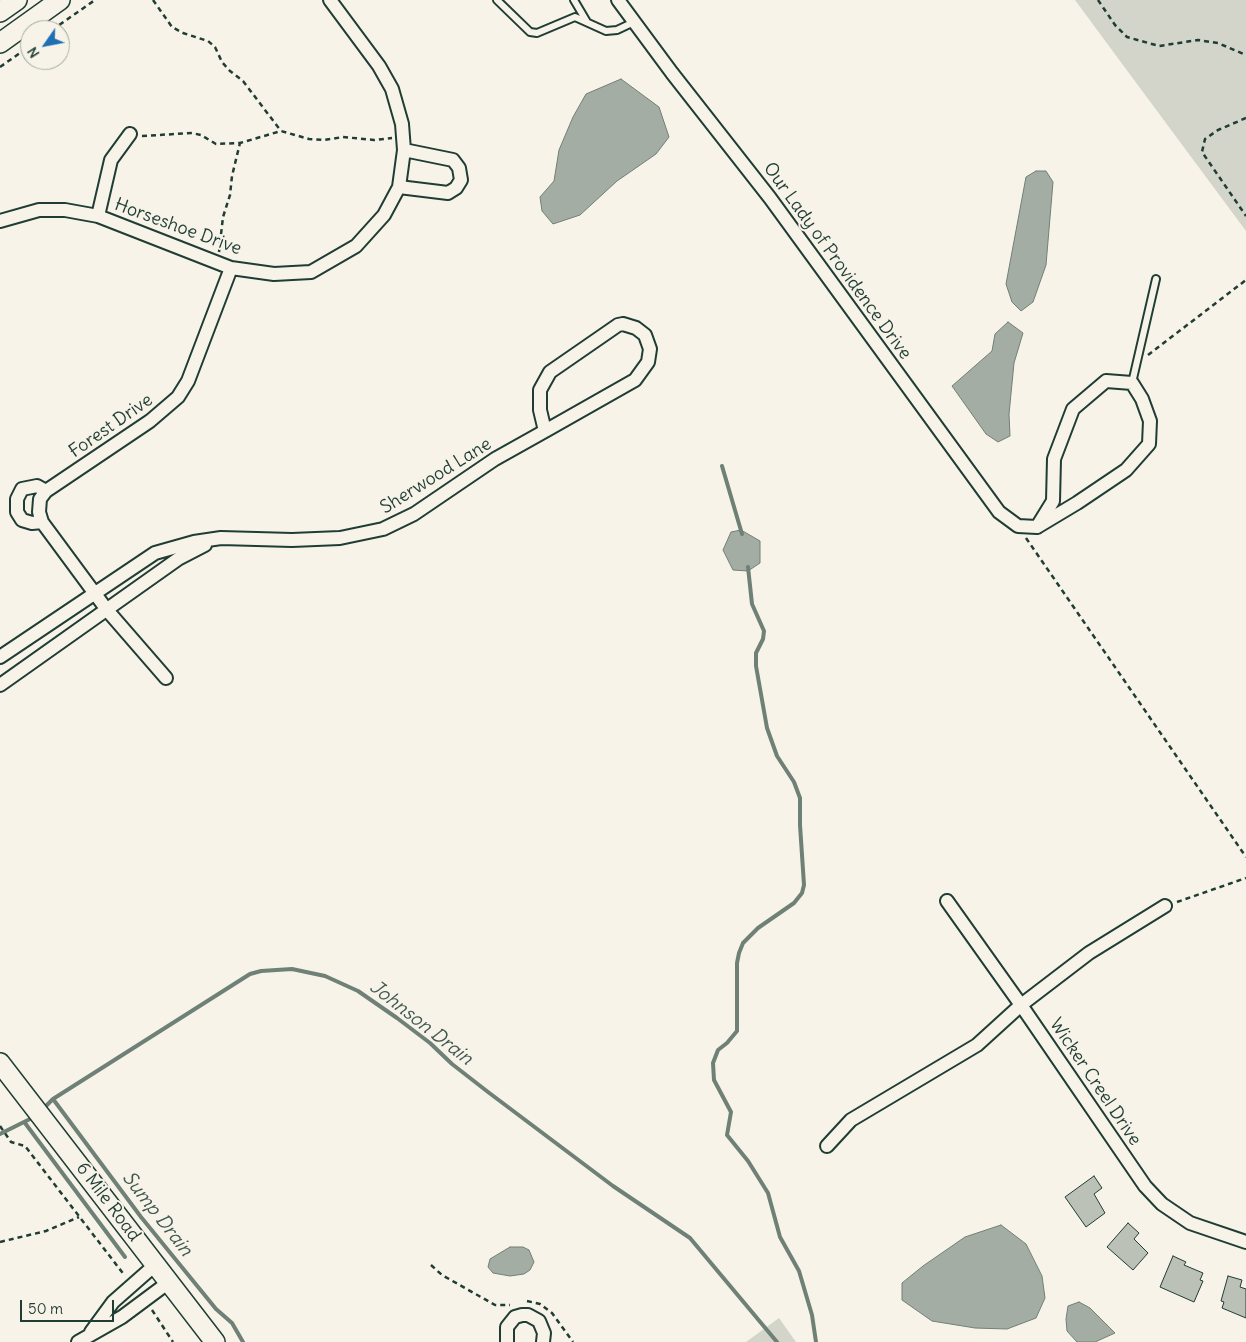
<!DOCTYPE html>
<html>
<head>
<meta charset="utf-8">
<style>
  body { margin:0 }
  #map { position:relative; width:1246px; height:1342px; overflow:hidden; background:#f7f3e8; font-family:Delius,sans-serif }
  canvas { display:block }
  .north { position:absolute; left:20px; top:20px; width:50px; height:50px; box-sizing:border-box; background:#f7f3e8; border:1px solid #a1aaa0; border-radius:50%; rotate:237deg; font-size:14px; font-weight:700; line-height:20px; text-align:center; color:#1f3d34 }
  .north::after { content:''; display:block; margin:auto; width:18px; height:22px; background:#1f6fb2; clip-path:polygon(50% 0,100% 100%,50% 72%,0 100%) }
  .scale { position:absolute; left:20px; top:1300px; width:94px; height:22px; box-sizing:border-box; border:2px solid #1f3d34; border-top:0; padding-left:6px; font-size:15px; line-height:18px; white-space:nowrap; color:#1f3d34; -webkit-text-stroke:4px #f7f3e8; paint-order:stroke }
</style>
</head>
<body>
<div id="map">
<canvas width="1246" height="1342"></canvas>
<div class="north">N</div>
<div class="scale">50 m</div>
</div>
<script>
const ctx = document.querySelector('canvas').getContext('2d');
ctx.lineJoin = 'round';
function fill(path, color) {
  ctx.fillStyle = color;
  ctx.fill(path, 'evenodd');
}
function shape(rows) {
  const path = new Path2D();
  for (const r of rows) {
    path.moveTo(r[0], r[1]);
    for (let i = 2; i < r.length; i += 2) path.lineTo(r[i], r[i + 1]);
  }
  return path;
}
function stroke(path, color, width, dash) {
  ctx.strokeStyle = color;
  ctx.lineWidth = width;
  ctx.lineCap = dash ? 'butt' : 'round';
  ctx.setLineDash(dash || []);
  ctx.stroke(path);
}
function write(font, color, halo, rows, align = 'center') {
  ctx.font = font + ' Delius,sans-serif';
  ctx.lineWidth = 4;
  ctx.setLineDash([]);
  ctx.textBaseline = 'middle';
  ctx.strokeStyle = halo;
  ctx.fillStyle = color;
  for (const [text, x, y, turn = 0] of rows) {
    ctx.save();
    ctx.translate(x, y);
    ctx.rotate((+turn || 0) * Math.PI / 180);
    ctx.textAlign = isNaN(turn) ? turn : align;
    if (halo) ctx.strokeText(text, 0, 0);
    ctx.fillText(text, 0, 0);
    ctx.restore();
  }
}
const green = shape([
  [1075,0,1246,0,1246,231,1120,61],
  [779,1318,796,1342,746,1342]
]);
const water = shape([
  [621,79,659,107,669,137,656,154,617,181,580,215,553,224,542,211,540,197,554,181,559,150,573,117,586,94,621,79],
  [1036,171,1046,171,1053,182,1046,265,1033,302,1021,311,1012,302,1006,284,1026,177,1036,171],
  [1008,322,1023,333,1014,363,1009,414,1010,436,998,442,986,434,952,386,992,351,995,334,1008,322],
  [741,530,760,541,760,563,748,571,733,570,723,550,731,532,741,530],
  [1001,1225,1026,1244,1042,1276,1045,1298,1036,1318,1007,1329,975,1328,932,1321,902,1300,902,1283,923,1266,965,1237,1001,1225],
  [510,1247,523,1247,529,1250,534,1262,530,1270,524,1274,510,1276,493,1273,488,1267,490,1259,510,1247],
  [1079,1302,1090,1308,1115,1333,1095,1342,1077,1342,1067,1331,1066,1319,1068,1306,1079,1302]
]);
const stream = shape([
  [722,466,742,534],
  [748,567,752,604,764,631,763,639,756,653,756,666,767,728,777,756,794,782,800,798,800,825,804,885,802,893,794,903,758,928,743,943,739,953,737,963,737,1031,727,1043,718,1050,713,1063,714,1080,731,1112,727,1135,748,1161,768,1193,780,1237,799,1271,812,1315,816,1342],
  [53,1099,141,1217,216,1309,232,1323,243,1342],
  [43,1109,53,1099,250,974,261,971,292,969,325,976,358,991,397,1018,430,1043,452,1064,488,1092,613,1186,690,1238,777,1342],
  [25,1123,125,1257],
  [0,1134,34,1117]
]);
const building = shape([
  [1094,1176,1102,1188,1094,1194,1105,1213,1086,1227,1065,1197,1094,1176],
  [1128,1223,1139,1233,1134,1239,1148,1253,1133,1270,1107,1247,1128,1223],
  [1173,1256,1186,1262,1184,1265,1203,1273,1200,1280,1203,1281,1194,1302,1160,1287,1173,1256],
  [1228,1276,1242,1280,1240,1287,1246,1289,1246,1318,1222,1308,1224,1302,1221,1301,1228,1276]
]);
const path = shape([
  [153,0,172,27,183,33,208,41,215,47,222,62,230,71,243,81,281,131],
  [1098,0,1115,25,1127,37,1159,46,1198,40,1218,43,1246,55],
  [52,30,95,0],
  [0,67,30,46],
  [1246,118,1218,130,1205,139,1202,152,1246,216],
  [142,136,192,133,201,135,216,144,240,143,281,131,309,139,324,140,343,137,374,140,392,138],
  [219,252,223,217,230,195,232,176,240,143],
  [1148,355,1246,280],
  [1026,538,1246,857],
  [1177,902,1246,878],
  [0,1126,11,1142,25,1146,125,1276],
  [0,1242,46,1231,79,1217],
  [431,1265,442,1275,495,1305,510,1305],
  [527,1301,540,1304,552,1313,573,1342],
  [152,1310,173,1342]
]);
const lane = shape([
  [497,0,530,32,537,33,575,17,606,31,617,30,634,22],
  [574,0,587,22],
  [1132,383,1156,279]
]);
const street = shape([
  [618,0,672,73,770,198,999,512,1018,526,1037,527,1077,503,1126,470,1149,444,1150,421,1142,399,1132,383,1106,381,1073,409,1054,459,1053,501,1037,527],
  [399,187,448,193,456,188,461,180,459,168,453,160,404,150],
  [98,216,111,160,130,134],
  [0,221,39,210,65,210,98,216,231,268,274,274,311,272,356,246,384,215,399,187,404,150,402,124,392,89,379,66,330,0],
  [623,324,636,328,645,335,650,349,648,362,635,380,545,431,540,410,540,390,550,372,618,325,623,324],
  [42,522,32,523,22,520,17,512,17,499,22,489,37,486,46,491],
  [0,657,155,553,194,542,221,538,292,540,340,538,383,529,414,514,495,459,545,431],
  [166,678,107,610,42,522,39,512,40,499,46,491,150,421,178,397,188,381,231,268],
  [0,685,178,559,205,545],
  [947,901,1021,1005,1145,1186,1162,1204,1190,1223,1246,1242],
  [827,1146,851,1120,977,1045,1021,1005,1089,953,1165,906],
  [91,1332,113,1302,155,1265],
  [78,1342,122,1317,169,1282],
  [507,1342,507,1327,515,1317,522,1315,528,1315,539,1321,544,1333,543,1342]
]);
const secondary = shape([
  [0,12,17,0],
  [0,43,60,0],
  [0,1063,215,1342]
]);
const streetNames = [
  ["Horseshoe Drive",178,227,20],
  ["Our Lady of Providence Drive",837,261,54],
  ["Forest Drive",111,426,-35],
  ["Sherwood Lane",436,476,-32],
  ["Wicker Creel Drive",1095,1082,56],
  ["6 Mile Road",108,1202,53]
];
const waterNames = [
  ["Johnson Drain",421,1023,38],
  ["Sump Drain",157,1214,52]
];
fill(green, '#d3d5ca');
fill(water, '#a4ada3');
stroke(water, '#6f8077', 1);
stroke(stream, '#6f8077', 4);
fill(building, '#bbc1b6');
stroke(building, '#1f3d34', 1);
stroke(lane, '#1f3d34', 10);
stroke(street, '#1f3d34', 16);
stroke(secondary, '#1f3d34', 22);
stroke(path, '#1f3d34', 2.5, [5, 4]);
stroke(lane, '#f7f3e8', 6);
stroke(street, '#f7f3e8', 12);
stroke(secondary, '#f7f3e8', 19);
write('18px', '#1f3d34', '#f7f3e8', streetNames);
write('italic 19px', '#405950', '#f7f3e8', waterNames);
</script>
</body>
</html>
